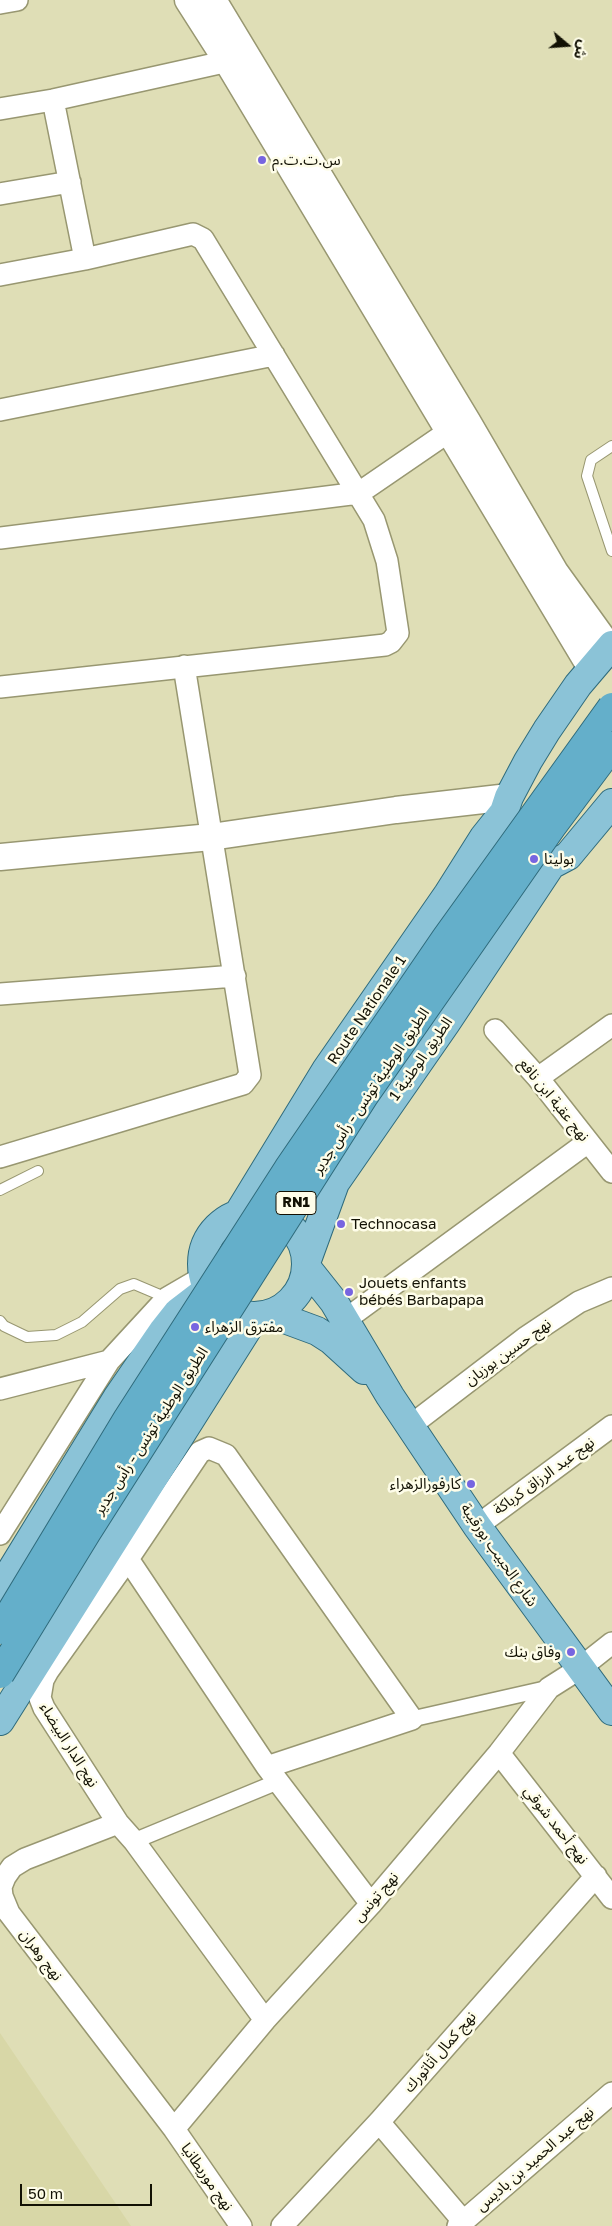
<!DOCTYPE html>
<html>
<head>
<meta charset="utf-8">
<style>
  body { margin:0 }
  #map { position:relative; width:612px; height:2226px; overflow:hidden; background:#dfdeb6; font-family:"Golos Text","Noto Sans Arabic",sans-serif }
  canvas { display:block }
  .north { position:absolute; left:542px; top:20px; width:50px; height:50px; -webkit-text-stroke:4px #fefde9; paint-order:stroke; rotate:108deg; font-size:14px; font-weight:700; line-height:20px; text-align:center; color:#121104 }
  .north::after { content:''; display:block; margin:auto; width:18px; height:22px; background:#121104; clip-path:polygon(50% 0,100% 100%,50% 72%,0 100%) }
  .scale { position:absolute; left:20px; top:2184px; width:132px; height:22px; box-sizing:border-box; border:2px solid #121104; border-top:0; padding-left:6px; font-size:15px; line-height:18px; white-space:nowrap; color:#121104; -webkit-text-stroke:4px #fefde9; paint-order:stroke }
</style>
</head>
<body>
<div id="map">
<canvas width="612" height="2226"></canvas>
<div class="north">ش</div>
<div class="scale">50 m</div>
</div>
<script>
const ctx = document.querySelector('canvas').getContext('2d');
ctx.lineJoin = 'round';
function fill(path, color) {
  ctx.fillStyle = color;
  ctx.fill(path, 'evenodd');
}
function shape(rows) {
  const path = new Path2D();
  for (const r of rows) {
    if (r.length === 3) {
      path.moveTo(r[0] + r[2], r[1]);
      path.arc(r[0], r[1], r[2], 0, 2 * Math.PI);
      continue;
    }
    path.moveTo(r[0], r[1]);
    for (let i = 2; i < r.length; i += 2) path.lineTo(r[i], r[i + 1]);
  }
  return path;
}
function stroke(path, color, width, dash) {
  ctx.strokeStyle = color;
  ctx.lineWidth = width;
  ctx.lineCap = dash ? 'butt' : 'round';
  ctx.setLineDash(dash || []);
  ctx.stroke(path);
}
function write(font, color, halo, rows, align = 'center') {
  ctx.font = font + ' "Golos Text","Noto Sans Arabic",sans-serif';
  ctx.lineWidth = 5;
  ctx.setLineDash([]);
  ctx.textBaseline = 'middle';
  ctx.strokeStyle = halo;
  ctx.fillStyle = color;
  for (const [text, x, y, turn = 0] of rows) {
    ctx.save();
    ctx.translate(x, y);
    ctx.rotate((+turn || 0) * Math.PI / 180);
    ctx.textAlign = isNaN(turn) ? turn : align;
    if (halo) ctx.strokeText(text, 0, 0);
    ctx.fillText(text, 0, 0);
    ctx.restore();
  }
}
const built = shape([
  [0,2033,131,2226,0,2226]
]);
const service = shape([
  [612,446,591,460,587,476,612,551],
  [0,1190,38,1171],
  [0,1321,4,1326,27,1337,56,1335,82,1322,120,1289,134,1284,167,1298]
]);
const pedestrian = shape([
  [412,1719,549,1688],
  [134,1841,277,1782]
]);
const minor = shape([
  [0,3,17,0],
  [53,100,85,259],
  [0,109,53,100,242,58],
  [0,194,70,182],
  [0,275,85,259,193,234,203,239,374,520,387,561,398,633,391,642,385,645,0,687],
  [0,410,274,355],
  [0,538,359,493,448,432],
  [0,994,235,976],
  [495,1030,538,1078,612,1172],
  [538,1078,612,1025],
  [0,1157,243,1084,250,1075,184,666],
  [345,1320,588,1142],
  [0,1389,109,1361],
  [410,1426,525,1338,579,1302,612,1288],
  [477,1526,612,1426],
  [0,1534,109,1361,167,1298,203,1277],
  [128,1559,267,1767,371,1904],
  [499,1753,612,1898],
  [118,1823,25,1859,12,1867,5,1877,1,1887,2,1896,9,1913,174,2129,241,2226],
  [265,2020,134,1841,118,1823,44,1708,40,1698,43,1680,48,1671,128,1559,200,1452,209,1448,226,1455,412,1719,267,1767],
  [379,2122,463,2221],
  [174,2129,265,2020,371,1904,499,1753,549,1688,579,1669,612,1643],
  [282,2226,379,2122,596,1876],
  [458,2226,612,2093]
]);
const tertiary = shape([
  [188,0,227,61,591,668],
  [213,0,467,421,555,572,609,647],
  [0,857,211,837,396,810,509,797]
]);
const primary = shape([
  [503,830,504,812,509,797,528,761,547,730,578,685,612,645],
  [533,865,543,867,551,865,568,856,612,803],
  [254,1264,52],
  [238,1214,326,1070,448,894,484,837,504,812],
  [307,1260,335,1183,446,1023,551,865],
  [307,1268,334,1302,390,1396,477,1526,612,1711],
  [271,1314,317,1331,331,1340,364,1370],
  [0,1589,117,1398,163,1331,178,1312,208,1289],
  [0,1721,255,1317]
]);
const trunkBridge = shape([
  [0,1630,128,1418,288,1169,446,938,612,707],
  [0,1674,87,1532,364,1096,553,825,612,746]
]);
const markers = [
  [262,160,5,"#7765e0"],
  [534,859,5,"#7765e0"],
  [341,1224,5,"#7765e0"],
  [349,1292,5,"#7765e0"],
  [195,1327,5,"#7765e0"],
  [471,1484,5,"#7765e0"],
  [571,1652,5,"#7765e0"]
];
const shields = [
  [296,1203,40]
];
const shieldNames = [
  ["RN1",296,1203]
];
const poiNames = [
  ["س.ت.ت.م",272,160],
  ["بولينا",544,859],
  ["Technocasa",351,1224],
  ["Jouets enfants",359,1283],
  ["bébés Barbapapa",359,1300],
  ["مفترق الزهراء",205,1327],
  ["كارفورالزهراء",461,1484,"right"],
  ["وفاق بنك",561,1652,"right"]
];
const streetNames = [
  ["Route Nationale 1",367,1010,-56],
  ["الطريق الوطنية 1",421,1059,-55],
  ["الطريق الوطنية تونس - رأس جدير",371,1091,-56],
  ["نهج عقبة ابن نافع",554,1100,51],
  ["نهج حسين بوزيان",508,1352,-36],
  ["الطريق الوطنية تونس - رأس جدير",151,1431,-57],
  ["نهج عبد الرزاق كرباكة",544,1476,-36],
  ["شارع الحبيب بورقيبة",499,1555,55],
  ["نهج الدار البيضاء",69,1745,58],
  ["نهج أحمد شوقي",556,1825,52],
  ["نهج تونس",376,1897,-49],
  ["نهج وهران",41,1955,53],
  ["نهج كمال أتاتورك",440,2052,-49],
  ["نهج عبد الحميد بن باديس",535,2159,-41],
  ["نهج موريطانيا",207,2177,55]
];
fill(built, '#d8d7a7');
stroke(service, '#989771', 12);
stroke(pedestrian, '#989771', 18);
stroke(minor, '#989771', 24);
stroke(tertiary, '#989771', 29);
stroke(primary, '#2f6b7c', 30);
stroke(service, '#fff', 10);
stroke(pedestrian, '#fff', 15);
stroke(minor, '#fff', 21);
stroke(tertiary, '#fff', 26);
stroke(primary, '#8bc3d7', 28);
stroke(trunkBridge, '#2f6b7c', 30, []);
stroke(trunkBridge, '#64afca', 28);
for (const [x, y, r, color] of markers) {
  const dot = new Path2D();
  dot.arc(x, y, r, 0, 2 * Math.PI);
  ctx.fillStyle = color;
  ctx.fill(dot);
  stroke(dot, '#fefde9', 2);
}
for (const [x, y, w] of shields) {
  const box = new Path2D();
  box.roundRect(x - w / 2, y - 11.5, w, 23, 4);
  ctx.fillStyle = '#fefde9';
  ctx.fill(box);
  stroke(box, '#121104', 1);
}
write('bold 14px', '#121104', null, shieldNames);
write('15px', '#121104', '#fefde9', poiNames, 'left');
write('15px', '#121104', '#fefde9', streetNames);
</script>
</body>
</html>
